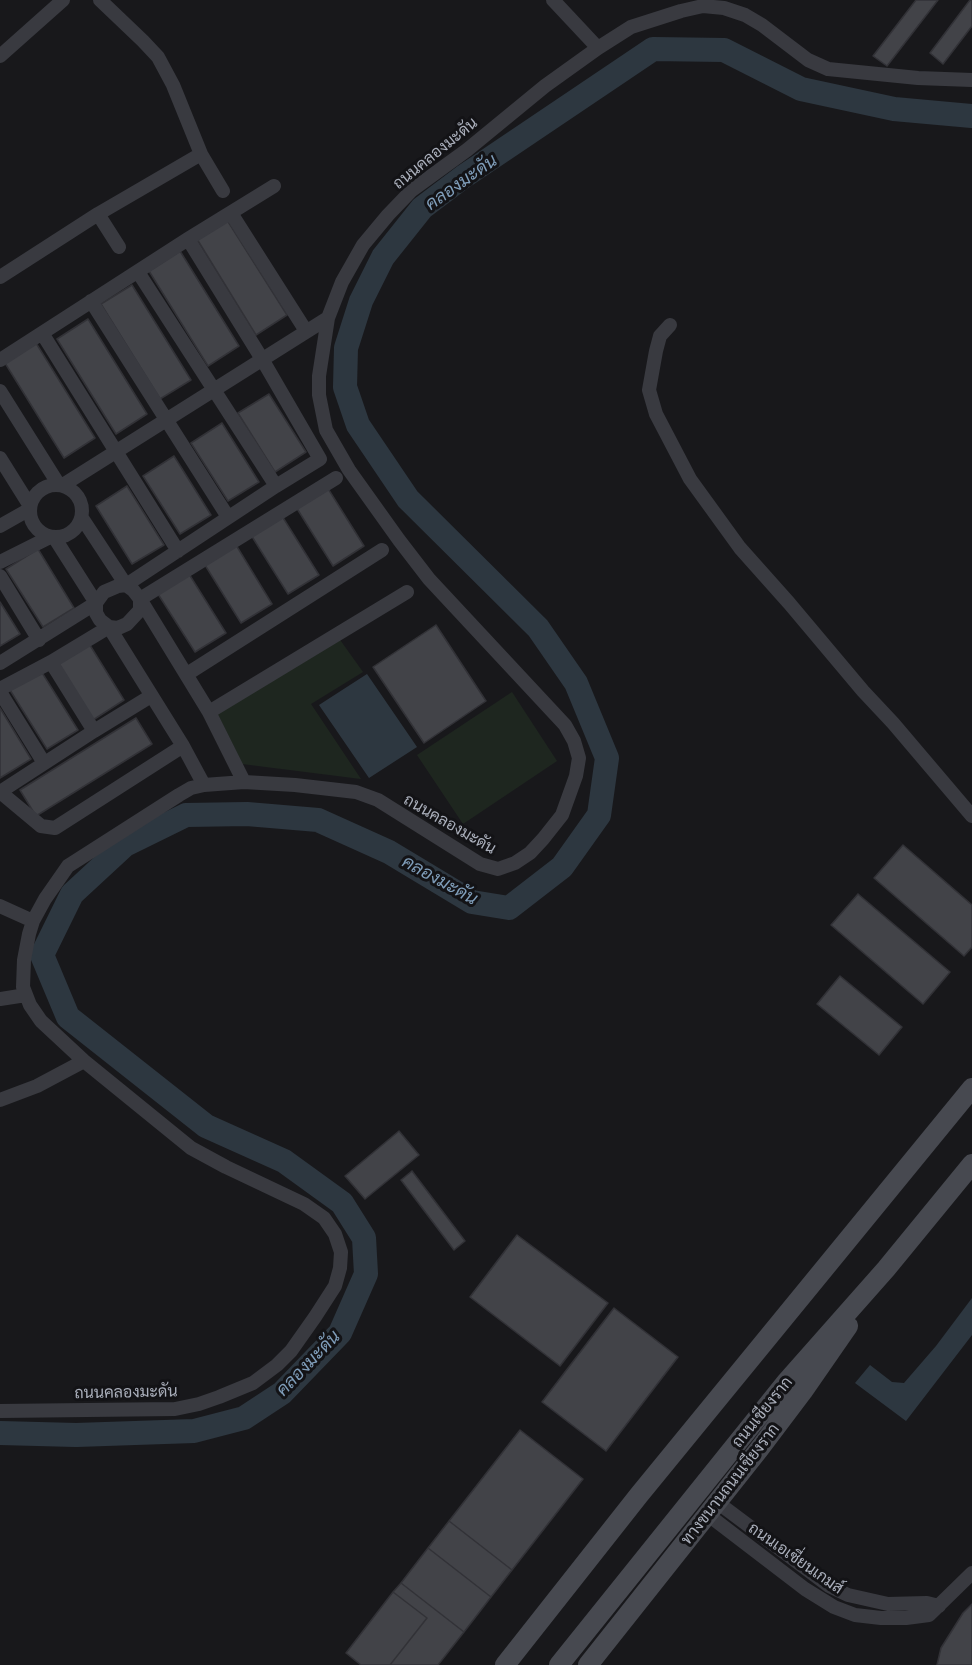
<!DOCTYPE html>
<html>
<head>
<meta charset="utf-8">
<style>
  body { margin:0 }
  canvas { display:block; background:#18181b }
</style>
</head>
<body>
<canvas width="972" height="1665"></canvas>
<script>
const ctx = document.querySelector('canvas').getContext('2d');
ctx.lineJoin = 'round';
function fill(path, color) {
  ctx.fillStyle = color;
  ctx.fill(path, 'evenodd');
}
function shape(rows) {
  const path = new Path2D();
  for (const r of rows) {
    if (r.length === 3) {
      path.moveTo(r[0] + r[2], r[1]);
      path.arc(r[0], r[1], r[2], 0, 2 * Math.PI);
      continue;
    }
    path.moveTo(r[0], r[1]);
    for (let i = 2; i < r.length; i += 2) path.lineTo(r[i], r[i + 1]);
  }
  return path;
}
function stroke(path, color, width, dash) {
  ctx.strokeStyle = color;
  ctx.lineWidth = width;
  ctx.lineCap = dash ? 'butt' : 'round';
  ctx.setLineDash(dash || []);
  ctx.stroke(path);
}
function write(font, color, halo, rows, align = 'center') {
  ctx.font = font + ' Barlow,Sarabun,sans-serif';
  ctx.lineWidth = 6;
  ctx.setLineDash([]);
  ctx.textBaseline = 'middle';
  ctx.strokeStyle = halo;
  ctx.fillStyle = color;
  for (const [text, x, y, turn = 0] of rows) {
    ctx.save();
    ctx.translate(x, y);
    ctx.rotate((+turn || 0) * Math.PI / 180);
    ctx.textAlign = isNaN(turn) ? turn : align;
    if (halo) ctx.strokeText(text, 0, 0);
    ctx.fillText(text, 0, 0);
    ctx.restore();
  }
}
const green = shape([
  [338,637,363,672,311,704,361,779,242,764,216,711],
  [512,692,557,761,463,824,417,755]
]);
const water = shape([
  [367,674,417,747,369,778,319,705],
  [972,1298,972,1335,906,1421,855,1383,870,1365,892,1382,904,1383,936,1346]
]);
const river = shape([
  [0,1433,76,1435,194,1431,244,1418,282,1393,340,1333,366,1274,364,1238,342,1203,284,1161,206,1126,68,1017,42,955,72,894,125,845,186,815,247,814,318,820,389,852,472,902,509,908,562,867,599,815,607,758,576,683,538,628,408,499,358,425,345,387,346,348,361,301,383,257,422,208,463,177,653,49,724,50,801,89,894,109,972,116]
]);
const building = shape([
  [916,0,938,0,887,66,873,56,916,0],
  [970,0,972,0,972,26,943,64,930,53,970,0],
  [227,220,287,315,256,335,197,239,227,220],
  [180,251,239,346,208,366,149,271,180,251],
  [132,285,191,380,160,399,101,304,132,285],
  [88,319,147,414,116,434,57,339,88,319],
  [36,343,95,438,64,458,5,363,36,343],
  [269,394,306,452,275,472,238,413,269,394],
  [222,423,259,482,228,501,191,443,222,423],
  [174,456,211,515,180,534,143,476,174,456],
  [127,486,164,545,132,564,96,506,127,486],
  [327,487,364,546,333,566,296,507,327,487],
  [282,516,319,575,288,594,251,535,282,516],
  [236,545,272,604,241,623,205,565,236,545],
  [38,549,74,608,43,627,6,569,38,549],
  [189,574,226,633,195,652,158,594,189,574],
  [0,602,20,634,0,646,0,602],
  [436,625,486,701,424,743,373,667,436,625],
  [88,642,124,700,93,720,57,661,88,642],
  [41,671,78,730,47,749,10,690,41,671],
  [0,708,31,759,0,778,0,708],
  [136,718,152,744,36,816,20,790,136,718],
  [903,845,972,905,972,947,964,956,874,878,903,845],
  [858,894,950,972,923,1004,831,925,858,894],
  [840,976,902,1027,879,1055,817,1004,840,976],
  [399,1131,419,1155,365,1199,345,1176,399,1131],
  [412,1171,465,1241,454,1250,401,1180,412,1171],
  [517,1235,608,1303,560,1366,470,1297,517,1235],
  [614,1308,678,1357,606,1451,542,1402,614,1308],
  [520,1430,583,1479,512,1570,449,1521,520,1430],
  [449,1521,512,1570,491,1597,428,1548,449,1521],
  [428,1548,491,1597,464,1632,401,1583,428,1548],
  [401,1583,464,1632,438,1665,390,1665,427,1618,393,1592,401,1583],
  [393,1592,427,1618,390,1665,361,1665,346,1653,393,1592],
  [972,1604,972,1665,937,1665,941,1648,963,1613,972,1604]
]);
const street = shape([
  [553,0,598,48],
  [0,56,63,0],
  [201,154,223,191],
  [231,213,306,331],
  [98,214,201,154,173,85,158,57,143,41,100,0],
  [138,272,276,486],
  [0,277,98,214,119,247],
  [91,301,228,517],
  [670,325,660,336,656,351,649,390,656,414,690,479,740,548,789,603,863,691,893,723,972,816],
  [42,333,178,551],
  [0,360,188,239,274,186],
  [0,391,59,485],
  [0,458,30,506],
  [56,511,26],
  [63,485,328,318],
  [82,518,126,585,276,486,320,459,262,359,188,239],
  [0,526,30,509],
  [0,562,50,537],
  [0,576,39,640],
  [126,585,133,590,140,599,140,610,127,624,118,628,109,627,100,620,96,613,96,603,104,592,118,586,126,585],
  [51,662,94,731],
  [0,663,96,603,54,537],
  [187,674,382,550],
  [0,689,51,662,109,627,183,746,204,785],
  [0,692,44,763],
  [209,712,407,592],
  [244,782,209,712,140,599,336,478],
  [0,792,41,826,55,828,183,746],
  [0,792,94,731,151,696],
  [0,906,33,921],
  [0,999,26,995],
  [0,1100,37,1086,84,1061],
  [0,1411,175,1409,199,1404,219,1397,253,1383,277,1365,291,1351,315,1317,335,1286,340,1268,341,1252,335,1234,324,1218,304,1204,226,1167,191,1148,84,1061,41,1021,30,1005,23,987,24,960,29,934,33,921,45,899,68,866,179,795,191,788,204,785,244,782,295,785,356,792,378,800,480,864,498,869,515,863,530,853,543,839,562,815,576,776,579,758,574,741,565,725,429,579,399,540,349,470,326,430,319,395,319,376,328,318,342,282,363,245,388,215,412,190,467,150,545,86,598,48,631,27,681,11,703,6,724,8,745,15,762,25,808,60,828,69,918,78,972,80],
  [717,1502,829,1586,848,1595,888,1604,927,1603,939,1606],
  [707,1514,805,1589,834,1607,855,1615,881,1618,906,1618,929,1615,972,1573]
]);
const secondary = shape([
  [505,1665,639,1495,972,1088],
  [559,1665,787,1381,886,1269,972,1164],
  [588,1665,760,1448,803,1391,848,1326]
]);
const streetNames = [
  ["ถนนคลองมะดัน",435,153,-39],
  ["ถนนคลองมะดัน",450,824,30],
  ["ถนนคลองมะดัน",126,1392,-1],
  ["ถนนเชียงราก",762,1412,-51],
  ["ทางขนานถนนเชียงราก",730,1484,-52],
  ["ถนนเอเซี่ยนเกมส์",796,1558,35]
];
const waterNames = [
  ["คลองมะดัน",461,182,-35],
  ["คลองมะดัน",440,880,29],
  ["คลองมะดัน",308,1363,-46]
];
fill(green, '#1e261f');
fill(water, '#2d3740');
stroke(river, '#2d3740', 24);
fill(building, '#424348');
stroke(building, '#323237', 1.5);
stroke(street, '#393a40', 14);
stroke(secondary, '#474950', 20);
write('16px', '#aaafbb', '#131316', streetNames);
write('italic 18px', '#7f9db9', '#131316', waterNames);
</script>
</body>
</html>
